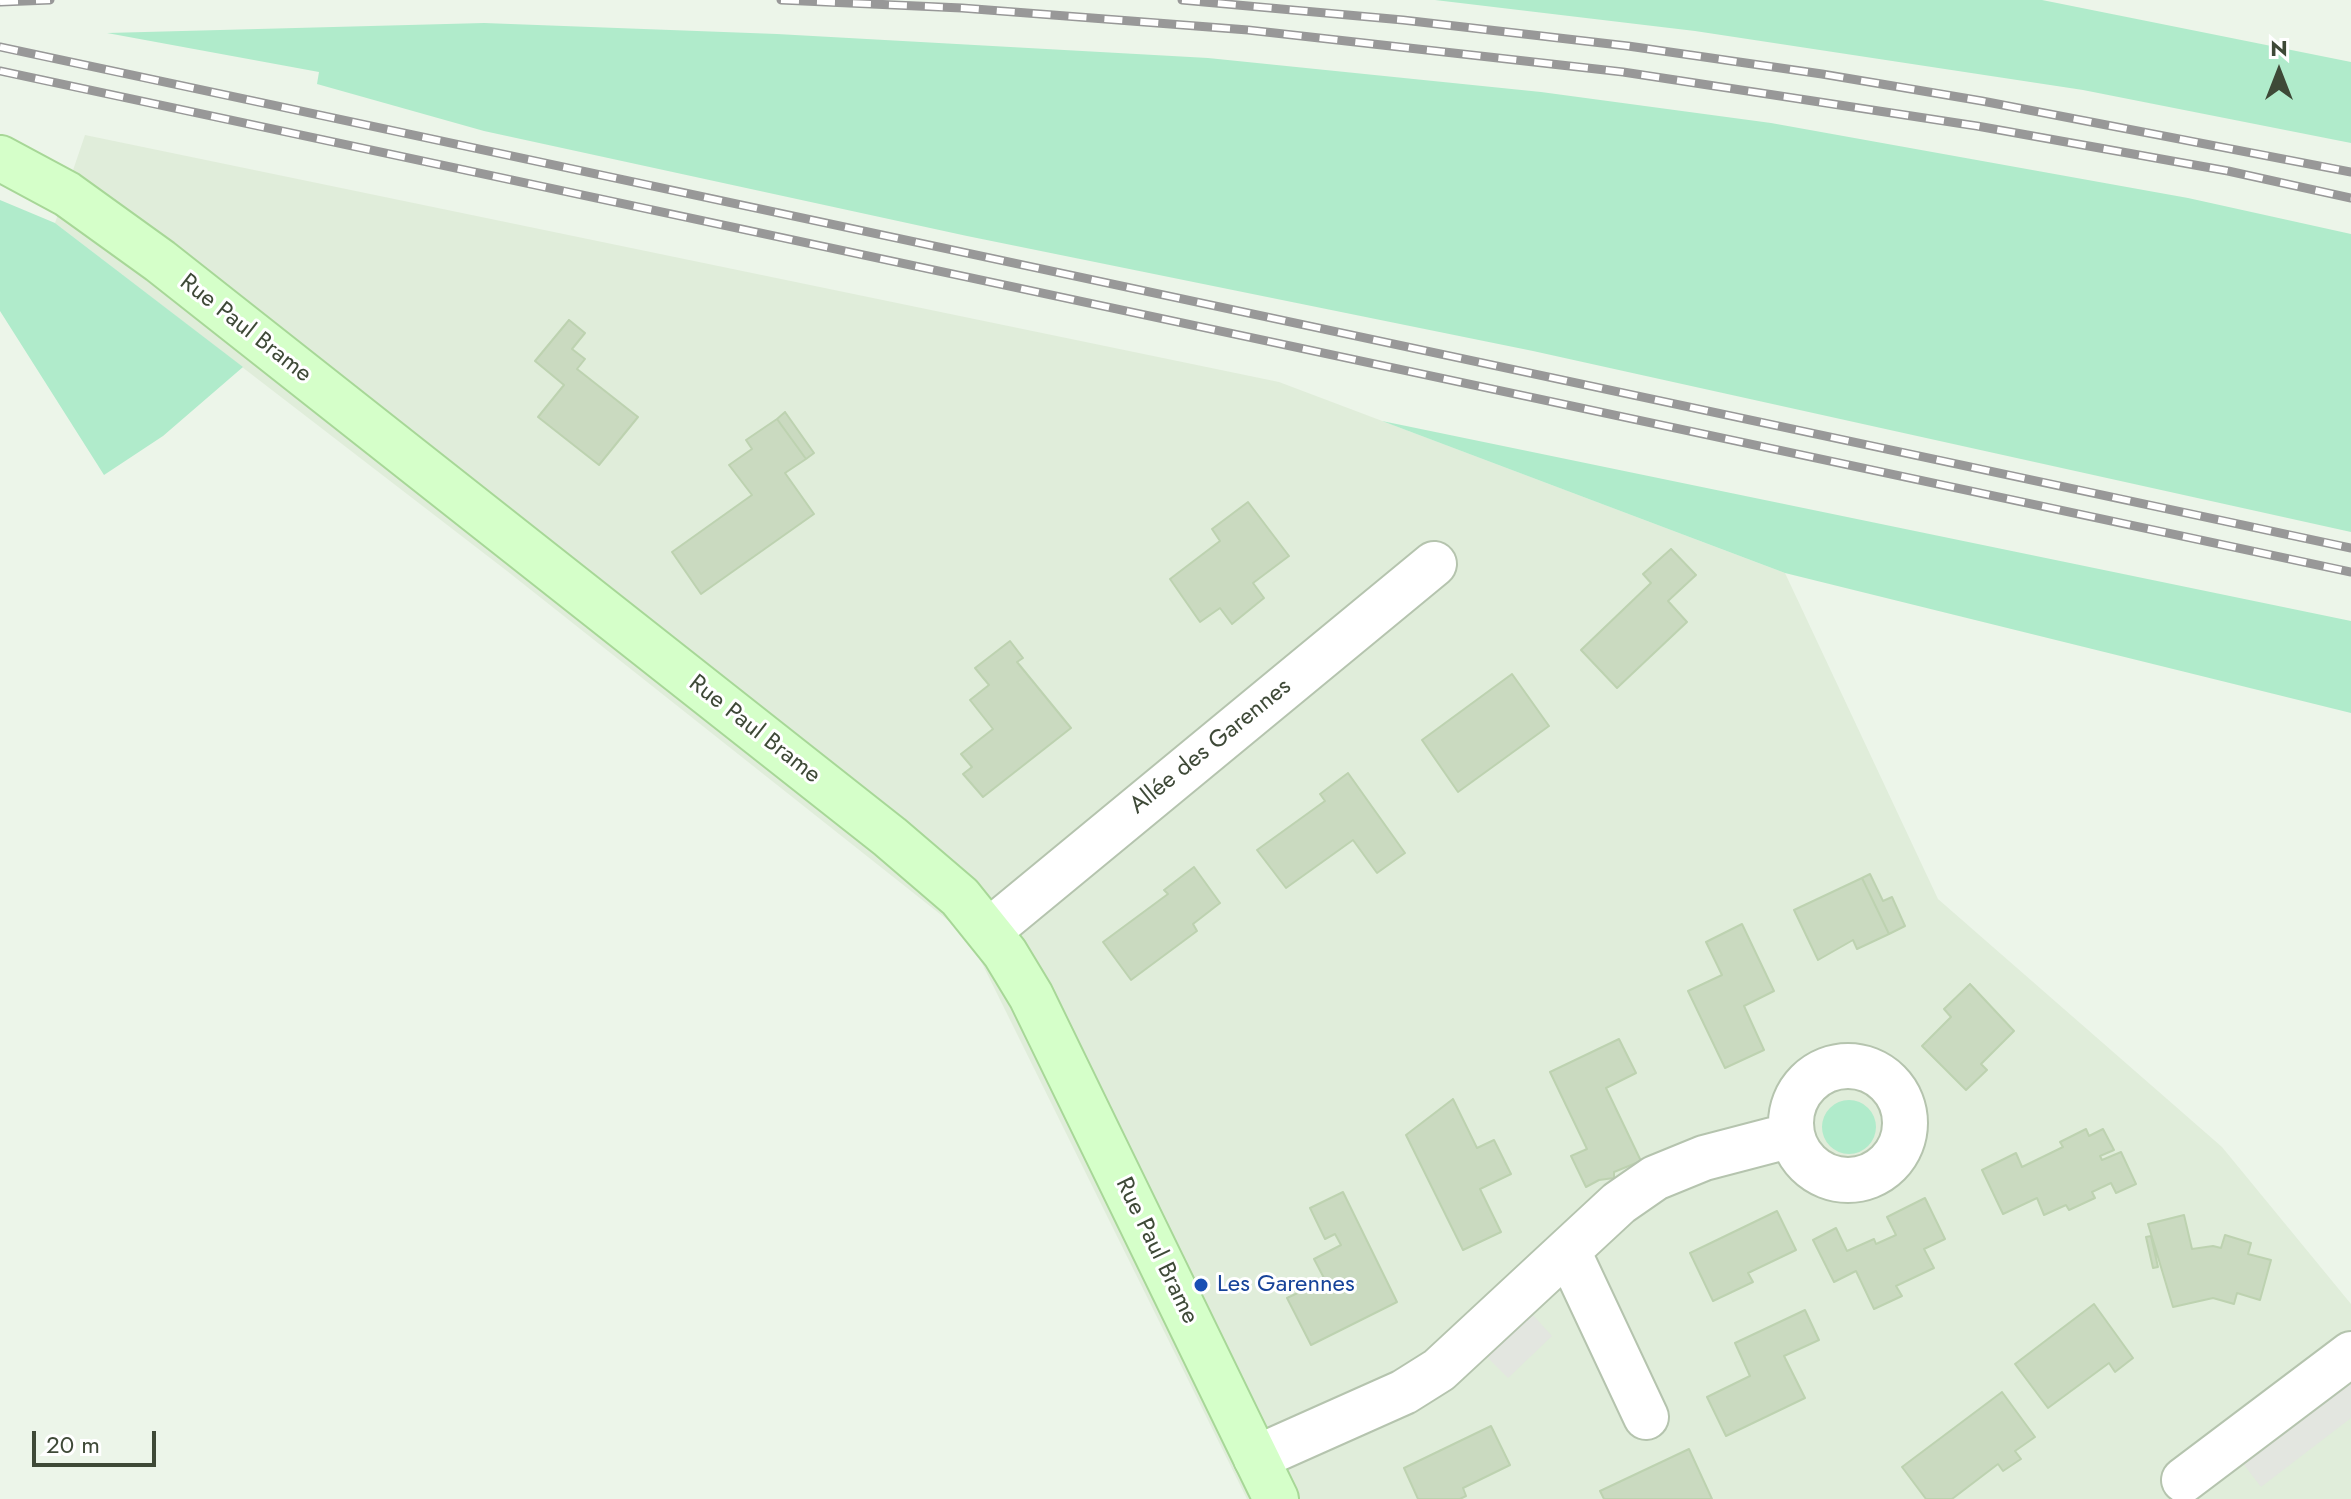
<!DOCTYPE html>
<html>
<head>
<meta charset="utf-8">
<style>
  body { margin:0 }
  #map { position:relative; width:2351px; height:1499px; overflow:hidden; background:#ecf5e9; font-family:Jost,sans-serif }
  canvas { display:block }
  .north { position:absolute; left:2239px; top:32px; width:80px; height:80px; -webkit-text-stroke:6px #fff; paint-order:stroke; rotate:0deg; font-size:22px; font-weight:700; line-height:32px; text-align:center; color:#3e4937 }
  .north::after { content:''; display:block; margin:auto; width:28px; height:36px; background:#3e4937; clip-path:polygon(50% 0,100% 100%,50% 72%,0 100%) }
  .scale { position:absolute; left:32px; top:1431px; width:124px; height:36px; box-sizing:border-box; border:4px solid #3e4937; border-top:0; padding-left:10px; font-size:24px; line-height:28px; white-space:nowrap; color:#3e4937; -webkit-text-stroke:6px #fff; paint-order:stroke }
</style>
</head>
<body>
<div id="map">
<canvas width="2351" height="1499"></canvas>
<div class="north">N</div>
<div class="scale">20 m</div>
</div>
<script>
const ctx = document.querySelector('canvas').getContext('2d');
ctx.lineJoin = 'round';
function fill(path, color) {
  ctx.fillStyle = color;
  ctx.fill(path, 'evenodd');
}
function shape(rows) {
  const path = new Path2D();
  for (const r of rows) {
    if (r.length === 3) {
      path.moveTo(r[0] + r[2], r[1]);
      path.arc(r[0], r[1], r[2], 0, 2 * Math.PI);
      continue;
    }
    path.moveTo(r[0], r[1]);
    for (let i = 2; i < r.length; i += 2) path.lineTo(r[i], r[i + 1]);
  }
  return path;
}
function stroke(path, color, width, dash) {
  ctx.strokeStyle = color;
  ctx.lineWidth = width;
  ctx.lineCap = dash ? 'butt' : 'round';
  ctx.setLineDash(dash || []);
  ctx.stroke(path);
}
function write(font, color, halo, rows, align = 'center') {
  ctx.font = font + ' Jost,sans-serif';
  ctx.lineWidth = 6;
  ctx.setLineDash([]);
  ctx.textBaseline = 'middle';
  ctx.strokeStyle = halo;
  ctx.fillStyle = color;
  for (const [text, x, y, turn = 0] of rows) {
    ctx.save();
    ctx.translate(x, y);
    ctx.rotate((+turn || 0) * Math.PI / 180);
    ctx.textAlign = isNaN(turn) ? turn : align;
    if (halo) ctx.strokeText(text, 0, 0);
    ctx.fillText(text, 0, 0);
    ctx.restore();
  }
}
const residential = shape([
  [85,135,1279,382,1785,573,1938,899,2222,1147,2351,1304,2351,1499,1247,1499,969,937,507,571,55,223]
]);
const green = shape([
  [1435,0,2042,0,2351,62,2351,143,2083,90,1695,31],
  [484,23,777,34,1208,58,1541,92,1771,123,2188,198,2351,234,2351,532,1533,351,967,236,484,131,317,84,319,72,107,33],
  [0,200,55,223,243,367,163,436,104,475,0,311],
  [1382,421,2351,621,2351,713,1785,573],
  [1849,1127,27]
]);
const parking = shape([
  [1531,1313,1552,1336,1508,1378,1485,1355],
  [2351,1378,2351,1418,2261,1487,2242,1462]
]);
const building = shape([
  [569,320,585,333,572,349,585,359,577,369,638,417,599,465,538,417,564,385,535,361,569,320],
  [785,412,814,453,806,459,777,419,785,412],
  [777,419,806,459,785,473,814,514,701,594,672,552,752,495,729,465,752,449,746,440,777,419],
  [1248,502,1289,556,1253,583,1264,598,1232,624,1220,608,1200,622,1170,579,1220,541,1212,529,1248,502],
  [1671,549,1696,575,1668,601,1687,622,1617,688,1581,650,1651,583,1643,574,1671,549],
  [1010,641,1023,658,1017,662,1071,728,983,797,963,774,972,767,961,754,993,729,970,700,989,685,975,668,1010,641],
  [1512,674,1549,726,1458,792,1422,740,1512,674],
  [1348,773,1405,853,1377,873,1353,840,1286,888,1257,850,1325,801,1320,794,1348,773],
  [1194,867,1220,903,1193,924,1197,931,1131,980,1103,942,1168,894,1164,890,1194,867],
  [1870,874,1883,901,1892,897,1905,926,1889,934,1862,878,1870,874],
  [1862,878,1889,934,1857,949,1853,940,1818,960,1794,910,1862,878],
  [1742,924,1774,991,1744,1006,1764,1050,1725,1068,1688,991,1722,975,1706,942,1742,924],
  [1970,984,2014,1031,1981,1064,1987,1070,1966,1090,1922,1046,1951,1017,1944,1009,1970,984],
  [1619,1039,1636,1073,1606,1088,1641,1161,1614,1172,1614,1178,1599,1180,1586,1187,1571,1156,1587,1149,1550,1072,1619,1039],
  [1453,1099,1477,1148,1494,1140,1511,1174,1480,1189,1501,1232,1463,1250,1406,1135,1453,1099],
  [2086,1129,2089,1136,2103,1129,2114,1150,2100,1156,2102,1160,2121,1152,2136,1184,2116,1193,2111,1183,2092,1192,2095,1198,2069,1210,2066,1205,2044,1215,2037,1198,2003,1214,1982,1170,2016,1153,2022,1167,2063,1147,2060,1142,2086,1129],
  [1343,1192,1397,1302,1311,1345,1287,1298,1325,1280,1314,1259,1341,1245,1335,1234,1325,1239,1310,1208,1343,1192],
  [1925,1198,1945,1239,1924,1249,1934,1268,1896,1286,1902,1296,1874,1309,1856,1271,1834,1282,1813,1240,1836,1228,1847,1251,1874,1239,1876,1244,1896,1235,1887,1217,1925,1198],
  [1777,1211,1796,1250,1748,1273,1753,1282,1713,1301,1690,1253,1777,1211],
  [2184,1215,2192,1249,2213,1246,2221,1248,2225,1235,2251,1243,2248,1254,2271,1260,2260,1300,2237,1293,2234,1304,2213,1298,2173,1307,2148,1224,2184,1215],
  [2151,1236,2158,1267,2153,1268,2146,1237,2151,1236],
  [2094,1304,2133,1358,2115,1372,2109,1363,2048,1408,2015,1364,2094,1304],
  [1805,1310,1819,1340,1784,1356,1805,1398,1726,1436,1707,1397,1750,1376,1735,1343,1805,1310],
  [2002,1392,2035,1437,2015,1451,2021,1459,2003,1471,1998,1464,1952,1499,1926,1499,1902,1467,2002,1392],
  [1491,1426,1510,1465,1463,1488,1466,1496,1460,1499,1418,1499,1404,1468,1491,1426],
  [1689,1449,1712,1499,1604,1499,1600,1491,1689,1449]
]);
const street = shape([
  [989,931,1434,564],
  [1848,1123,57],
  [1568,1251,1646,1417],
  [1256,1458,1404,1392,1439,1370,1619,1203,1655,1178,1704,1158,1792,1135],
  [2184,1480,2351,1354]
]);
const secondary = shape([
  [0,158,67,194,160,261,890,837,960,897,1005,953,1031,996,1276,1499]
]);
const rail = shape([
  [781,0,962,8,1248,30,1623,72,1977,126,2228,171,2351,198],
  [1182,0,1403,20,1628,46,1822,74,1982,101,2351,172],
  [0,2,50,0],
  [0,47,2351,548],
  [0,71,2351,572]
]);
const markers = [
  [1201,1285,8,"#1a4fb4"]
];
const streetNames = [
  ["Rue Paul Brame",245,329,38],
  ["Rue Paul Brame",754,730,38],
  ["Allée des Garennes",1211,747,-39],
  ["Rue Paul Brame",1156,1251,64]
];
const transitNames = [
  ["Les Garennes",1217,1285]
];
fill(residential, '#e0edda');
fill(green, '#b0ebcb');
fill(parking, '#e3e6e0');
fill(building, '#cadac0');
stroke(building, '#bdd2b0', 2);
stroke(street, '#b5c4ae', 48);
stroke(secondary, '#a7d797', 48);
stroke(street, '#fff', 44);
stroke(secondary, '#d5ffc9', 44);
stroke(rail, '#989898', 9);
stroke(rail, '#fff', 6, [18]);
for (const [x, y, r, color] of markers) {
  const dot = new Path2D();
  dot.arc(x, y, r, 0, 2 * Math.PI);
  ctx.fillStyle = color;
  ctx.fill(dot);
  stroke(dot, '#fff', 3);
}
write('24px', '#3e4937', '#fff', streetNames);
write('24px', '#164399', '#fff', transitNames, 'left');
</script>
</body>
</html>
